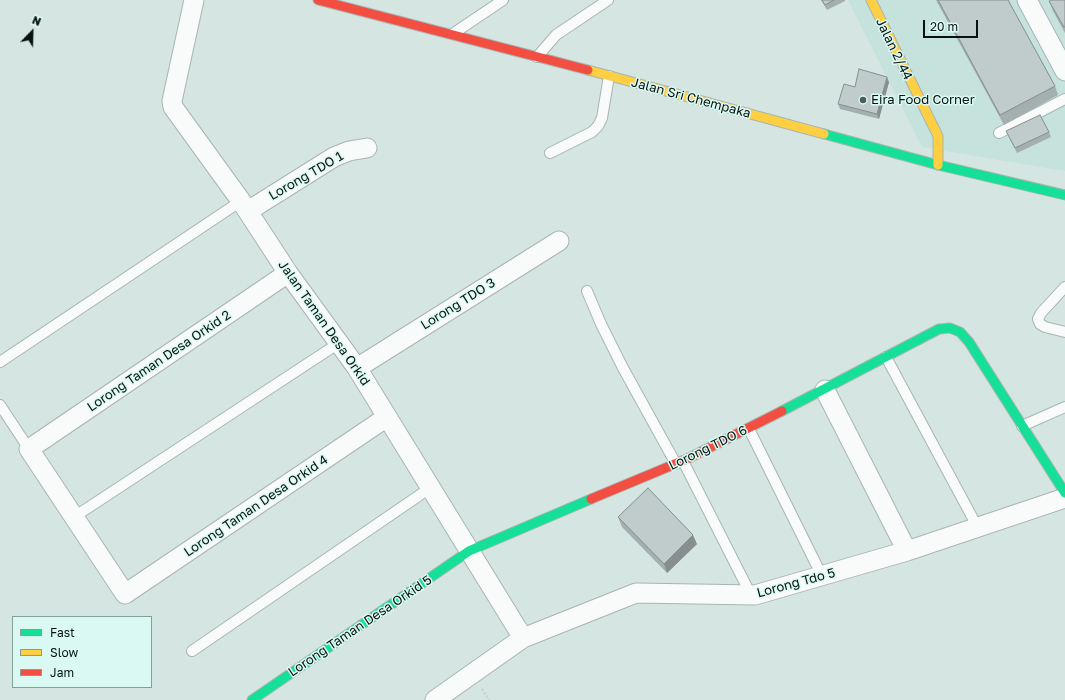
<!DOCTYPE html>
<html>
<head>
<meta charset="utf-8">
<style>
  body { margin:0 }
  #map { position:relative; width:1065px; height:700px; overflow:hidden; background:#d5e5e2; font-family:"Golos Text",sans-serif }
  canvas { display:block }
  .legend { position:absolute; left:12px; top:616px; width:140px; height:72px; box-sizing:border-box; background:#dbf9f3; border:1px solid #869d98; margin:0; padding:5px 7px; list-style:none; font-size:12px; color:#071210 }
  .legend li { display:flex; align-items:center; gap:8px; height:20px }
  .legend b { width:20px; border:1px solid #869d98 }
  .north { position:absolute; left:12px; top:12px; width:40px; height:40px; -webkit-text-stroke:3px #dbf9f3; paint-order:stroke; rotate:23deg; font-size:11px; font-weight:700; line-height:16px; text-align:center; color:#071210 }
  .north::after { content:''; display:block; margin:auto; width:14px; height:18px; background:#071210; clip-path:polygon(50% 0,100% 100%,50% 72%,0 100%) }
  .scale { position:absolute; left:923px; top:20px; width:55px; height:18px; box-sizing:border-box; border:2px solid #071210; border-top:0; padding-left:5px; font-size:12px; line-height:14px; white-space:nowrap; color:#071210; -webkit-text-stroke:3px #dbf9f3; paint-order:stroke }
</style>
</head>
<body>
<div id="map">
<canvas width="1065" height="700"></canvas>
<ul class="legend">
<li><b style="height:5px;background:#16e098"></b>Fast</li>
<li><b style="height:5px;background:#ffcf43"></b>Slow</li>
<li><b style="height:5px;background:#f24e42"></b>Jam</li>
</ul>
<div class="north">N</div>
<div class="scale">20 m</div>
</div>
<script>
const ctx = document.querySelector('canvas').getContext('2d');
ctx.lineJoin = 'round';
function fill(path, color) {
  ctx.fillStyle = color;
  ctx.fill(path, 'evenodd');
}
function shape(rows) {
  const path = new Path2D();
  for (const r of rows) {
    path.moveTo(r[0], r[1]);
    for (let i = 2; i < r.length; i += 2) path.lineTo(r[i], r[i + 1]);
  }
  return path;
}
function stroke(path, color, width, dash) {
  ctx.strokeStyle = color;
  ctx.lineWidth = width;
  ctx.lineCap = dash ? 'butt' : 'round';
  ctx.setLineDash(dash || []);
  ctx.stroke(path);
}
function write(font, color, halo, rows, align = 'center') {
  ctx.font = font + ' "Golos Text",sans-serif';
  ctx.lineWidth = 3;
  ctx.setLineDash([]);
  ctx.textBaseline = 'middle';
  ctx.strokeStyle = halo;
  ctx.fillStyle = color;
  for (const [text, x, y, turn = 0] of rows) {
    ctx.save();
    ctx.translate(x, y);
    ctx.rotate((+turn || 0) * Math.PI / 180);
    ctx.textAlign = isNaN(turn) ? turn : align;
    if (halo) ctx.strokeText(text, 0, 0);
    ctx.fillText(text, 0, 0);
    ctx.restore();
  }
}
const built = shape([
  [848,0,1065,0,1065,171,922,147]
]);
const path = shape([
  [482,689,489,700]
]);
const lane = shape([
  [454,33,503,0],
  [537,57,556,35,608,0],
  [999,133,1065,99],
  [550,153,592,132,598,126,602,118,609,76],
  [1065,287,1041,313,1038,319,1040,324,1045,327,1065,332],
  [587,291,601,324,623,368,676,464],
  [886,357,978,528],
  [0,362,241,201],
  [0,405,29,449],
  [1022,426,1065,407],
  [749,429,822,576],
  [683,461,751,595],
  [74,517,339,343],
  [192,651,430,488]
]);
const street = shape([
  [194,0,172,101,173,107,241,201,288,273,357,368,523,638],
  [1027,0,1065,71],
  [248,211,334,157,349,151,367,148],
  [288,273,29,449,125,594,387,417],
  [357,368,559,241],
  [825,390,907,551],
  [435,700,523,638,636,593,755,595,907,551,1065,498]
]);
const fast = shape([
  [824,134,938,165,1065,195],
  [782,411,939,329,950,328,960,332,969,342,1065,493],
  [252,700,469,551,591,499]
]);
const slow = shape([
  [871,0,938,136,938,165],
  [588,70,824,134]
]);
const jam = shape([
  [318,0,588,70],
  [591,499,687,459,782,411]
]);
const wall = shape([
  [821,0,845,0,845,1,827,10],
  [936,0,1008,0,1055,86,1058,95,1004,125],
  [1065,0,1065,33,1053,11,1049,1],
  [889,82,879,119,840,109,838,104,855,87],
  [1006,131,1049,132,1051,137,1017,153],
  [618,517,697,544,667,573,622,527]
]);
const shadedWall = shape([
  [887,77,889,82,879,119,877,114],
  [693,535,697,544,667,573,664,564]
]);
const building = shape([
  [822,0,834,0,825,5,822,0],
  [938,0,1008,0,1055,86,1000,115,938,0],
  [1051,0,1065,0,1065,27,1064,27,1049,1,1051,0],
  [859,69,887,77,877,114,838,104,844,84,855,87,859,69],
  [1040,115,1049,132,1015,148,1006,131,1040,115],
  [648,488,693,535,664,564,618,517,648,488]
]);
const markers = [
  [863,100,4,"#4f5c5a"]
];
const streetNames = [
  ["Jalan 2/44",894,49,64],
  ["Jalan Sri Chempaka",691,98,15],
  ["Lorong TDO 1",306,176,-30],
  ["Lorong TDO 3",458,304,-32],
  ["Jalan Taman Desa Orkid",324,323,55],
  ["Lorong Taman Desa Orkid 2",159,361,-34],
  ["Lorong TDO 6",708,448,-26],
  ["Lorong Taman Desa Orkid 4",256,506,-34],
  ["Lorong Tdo 5",796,583,-15],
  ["Lorong Taman Desa Orkid 5",360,626,-34]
];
const poiNames = [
  ["Eira Food Corner",871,100]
];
fill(built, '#c5e2dc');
stroke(lane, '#a8b5b3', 12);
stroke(street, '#a8b5b3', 21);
stroke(fast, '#a8b5b3', 11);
stroke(slow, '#a8b5b3', 11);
stroke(jam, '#a8b5b3', 11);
stroke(path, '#ccd1d0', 2.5, [2, 2]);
stroke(lane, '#f9fbfb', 10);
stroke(street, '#f9fbfb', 19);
stroke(fast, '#16e098', 9);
stroke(slow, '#ffcf43', 9);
stroke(jam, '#f24e42', 9);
fill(wall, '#a4afaf');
fill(shadedWall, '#868f8e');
fill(building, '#bfcccb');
stroke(building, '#868f8e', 1);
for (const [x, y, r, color] of markers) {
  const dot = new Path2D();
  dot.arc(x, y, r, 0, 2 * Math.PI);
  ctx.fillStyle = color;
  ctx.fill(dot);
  stroke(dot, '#dbf9f3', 1.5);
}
write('13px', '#071210', '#dbf9f3', streetNames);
write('13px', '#071210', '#dbf9f3', poiNames, 'left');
</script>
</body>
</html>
